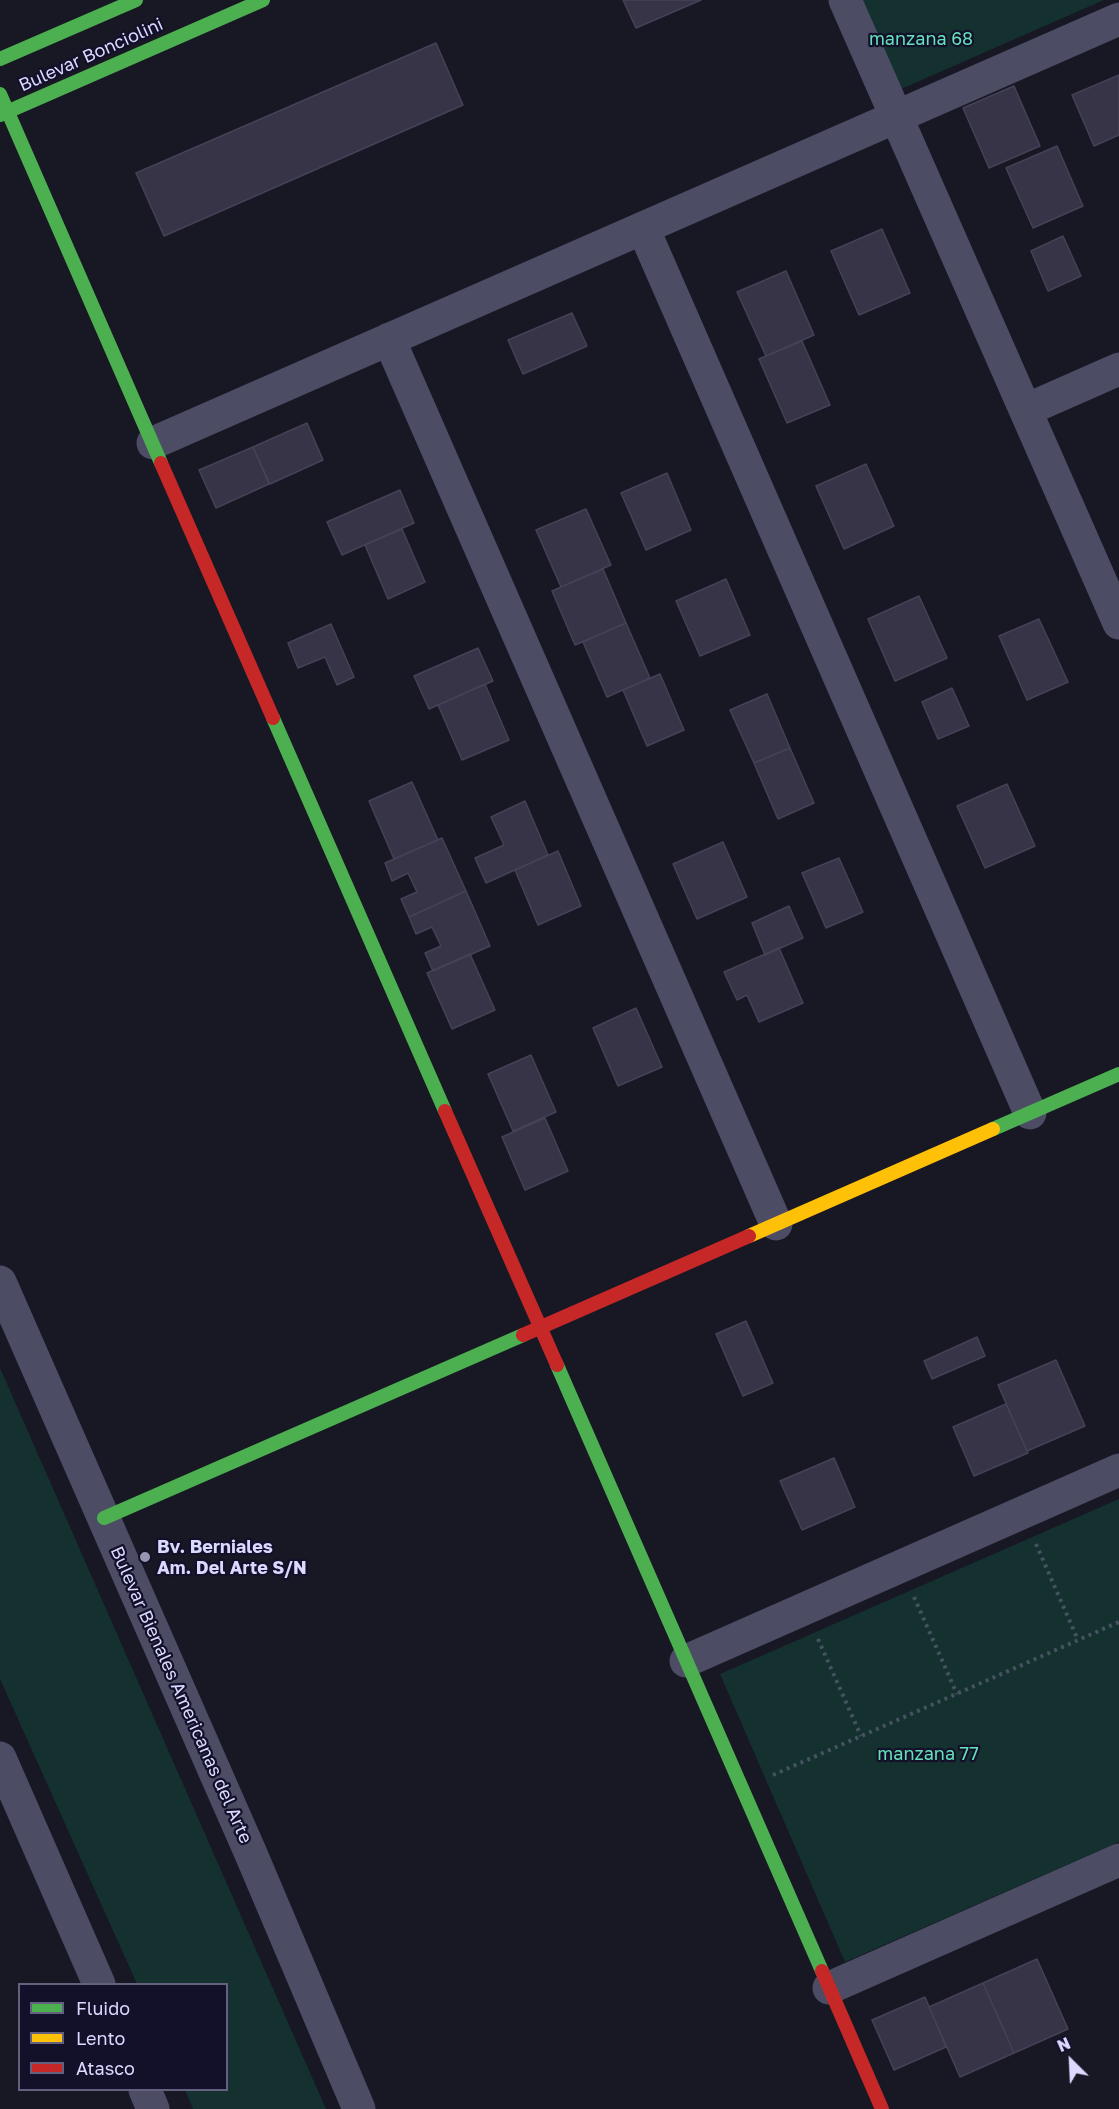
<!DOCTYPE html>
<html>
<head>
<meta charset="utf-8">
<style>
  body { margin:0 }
  #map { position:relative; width:1119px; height:2109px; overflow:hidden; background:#181724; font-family:"Golos Text",sans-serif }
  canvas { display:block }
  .legend { position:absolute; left:18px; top:1983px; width:210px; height:108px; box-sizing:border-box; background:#13112a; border:2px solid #63617f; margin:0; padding:8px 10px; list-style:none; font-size:18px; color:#dbd9ff }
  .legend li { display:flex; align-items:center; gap:12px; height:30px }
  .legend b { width:30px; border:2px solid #63617f }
  .north { position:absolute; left:1041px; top:2031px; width:60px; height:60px; -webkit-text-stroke:4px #13112a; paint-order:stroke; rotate:336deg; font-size:16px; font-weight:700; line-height:24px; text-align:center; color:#dbd9ff }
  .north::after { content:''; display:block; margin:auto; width:21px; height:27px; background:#dbd9ff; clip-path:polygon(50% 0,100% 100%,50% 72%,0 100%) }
</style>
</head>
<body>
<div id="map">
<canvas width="1119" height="2109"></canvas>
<ul class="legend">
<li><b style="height:8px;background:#4caf50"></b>Fluido</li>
<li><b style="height:8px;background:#ffc107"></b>Lento</li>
<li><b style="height:8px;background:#c62828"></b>Atasco</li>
</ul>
<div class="north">N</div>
</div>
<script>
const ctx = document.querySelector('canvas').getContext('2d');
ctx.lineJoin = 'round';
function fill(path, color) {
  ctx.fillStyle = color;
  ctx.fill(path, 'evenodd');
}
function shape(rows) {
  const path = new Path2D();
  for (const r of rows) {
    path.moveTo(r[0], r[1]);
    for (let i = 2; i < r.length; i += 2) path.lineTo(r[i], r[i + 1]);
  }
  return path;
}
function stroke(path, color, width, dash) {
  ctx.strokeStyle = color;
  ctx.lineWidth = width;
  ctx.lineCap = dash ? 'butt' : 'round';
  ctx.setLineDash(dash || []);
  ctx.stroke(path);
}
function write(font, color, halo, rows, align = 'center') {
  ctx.font = font + ' "Golos Text",sans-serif';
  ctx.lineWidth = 4.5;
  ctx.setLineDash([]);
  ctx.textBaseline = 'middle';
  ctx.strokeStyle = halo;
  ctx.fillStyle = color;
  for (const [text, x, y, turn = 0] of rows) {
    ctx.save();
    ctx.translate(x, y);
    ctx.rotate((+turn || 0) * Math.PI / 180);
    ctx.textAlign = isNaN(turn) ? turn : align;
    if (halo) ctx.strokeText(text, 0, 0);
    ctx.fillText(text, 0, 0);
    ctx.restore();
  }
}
const green = shape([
  [862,0,1104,0,901,89],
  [0,1368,326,2109,193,2109,185,2090,226,2090,226,1984,137,1984,0,1679],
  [1119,1499,1119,1842,845,1962,720,1674]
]);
const building = shape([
  [623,0,701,0,636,28,623,0],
  [436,43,463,105,164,236,136,173,436,43],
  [1119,75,1119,135,1094,146,1072,95,1119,75],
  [1014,86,1040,146,989,168,963,108,1014,86],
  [1057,146,1083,206,1033,228,1006,168,1057,146],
  [882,229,910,293,859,315,831,251,882,229],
  [1063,236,1081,276,1048,291,1031,251,1063,236],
  [786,271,814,335,766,356,737,292,786,271],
  [572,313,587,346,523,374,508,340,572,313],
  [802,341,830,405,787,423,759,359,802,341],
  [307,423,323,460,270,484,253,447,307,423],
  [253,447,269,484,216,508,199,470,253,447],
  [866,464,894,526,844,549,816,486,866,464],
  [667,473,691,530,646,550,621,493,667,473],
  [400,490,414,523,342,555,327,522,400,490],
  [586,509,611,565,561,587,536,530,586,509],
  [402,529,425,582,388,599,365,545,402,529],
  [603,569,626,623,575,645,552,591,603,569],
  [726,579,750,635,700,656,676,601,726,579],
  [919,596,947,658,895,681,868,619,919,596],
  [1039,619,1068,682,1027,700,999,636,1039,619],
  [626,623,650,678,607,697,583,642,626,623],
  [331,624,354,677,337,685,325,657,298,668,288,643,331,624],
  [478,648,493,681,429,709,414,676,478,648],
  [660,674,684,730,647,746,623,690,660,674],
  [485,684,509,740,462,760,438,705,485,684],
  [952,688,969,726,938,739,922,702,952,688],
  [767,694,790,748,754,763,730,710,767,694],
  [790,748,814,803,778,819,754,763,790,748],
  [412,782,438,840,394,859,369,801,412,782],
  [1007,784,1035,846,985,868,957,806,1007,784],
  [525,801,548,855,486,883,475,858,504,845,491,817,525,801],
  [442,838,466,891,409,917,401,899,417,892,408,873,392,881,385,863,442,838],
  [723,842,747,897,697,919,673,864,723,842],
  [558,851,581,906,538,925,515,870,558,851],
  [839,858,863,912,826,928,802,873,839,858],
  [466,891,490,946,433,971,425,953,441,946,432,927,416,934,409,917,466,891],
  [789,906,803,938,765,955,752,923,789,906],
  [779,948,803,1003,759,1022,747,995,737,1000,724,972,779,948],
  [470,954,495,1010,452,1029,427,973,470,954],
  [636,1008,662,1067,618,1086,593,1028,636,1008],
  [531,1055,556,1112,513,1131,488,1074,531,1055],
  [545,1118,568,1171,525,1190,502,1137,545,1118],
  [746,1321,773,1383,743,1396,716,1334,746,1321],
  [977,1337,985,1356,932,1379,924,1361,977,1337],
  [1056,1360,1085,1426,1027,1451,998,1385,1056,1360],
  [1006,1404,1028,1453,974,1476,953,1427,1006,1404],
  [834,1458,855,1507,802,1530,780,1481,834,1458],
  [1037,1959,1068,2029,1014,2053,983,1983,1037,1959],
  [983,1983,1014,2053,960,2077,929,2007,983,1983],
  [925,1997,946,2047,894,2070,872,2020,925,1997]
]);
const path = shape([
  [1036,1544,1078,1640],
  [914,1597,957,1694],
  [818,1639,861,1736],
  [773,1775,1119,1622]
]);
const street = shape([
  [845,0,1119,623],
  [643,228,1030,1113],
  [389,339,776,1224],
  [1026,410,1119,369],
  [153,443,1119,19],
  [0,1282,251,1854,359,2109],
  [686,1661,1119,1470],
  [0,1758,99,1984],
  [829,1988,1119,1860],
  [145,2090,153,2109]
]);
const fast = shape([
  [0,59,136,0],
  [0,94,161,463],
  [0,115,263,0],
  [273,718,445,1111],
  [993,1129,1119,1074],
  [557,1365,822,1971],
  [104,1518,523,1335]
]);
const slow = shape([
  [749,1236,993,1129]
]);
const jam = shape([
  [161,463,273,718],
  [445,1111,557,1365],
  [523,1335,749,1236],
  [822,1971,882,2109]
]);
const markers = [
  [145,1557,6,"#9795b2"]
];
const parkNames = [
  ["manzana 68",921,39],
  ["manzana 77",928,1754]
];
const streetNames = [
  ["Bulevar Bonciolini",91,55,-24],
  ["Bulevar Bienales Americanas del Arte",181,1695,66]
];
const poiNames = [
  ["Bv. Berniales",157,1547],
  ["Am. Del Arte S/N",157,1568]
];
fill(green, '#14302f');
fill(building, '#363446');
stroke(building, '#454258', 1.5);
stroke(path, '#455360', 4, [3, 4.5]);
stroke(street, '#4c4d65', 33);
stroke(fast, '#4caf50', 14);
stroke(slow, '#ffc107', 14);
stroke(jam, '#c62828', 14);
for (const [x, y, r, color] of markers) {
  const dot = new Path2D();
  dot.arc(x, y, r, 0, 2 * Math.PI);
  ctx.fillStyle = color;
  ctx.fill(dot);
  stroke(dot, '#13112a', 2);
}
write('18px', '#64e1ba', '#13112a', parkNames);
write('18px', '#dbd9ff', '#13112a', streetNames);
write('bold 18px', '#dbd9ff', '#13112a', poiNames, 'left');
</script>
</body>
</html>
